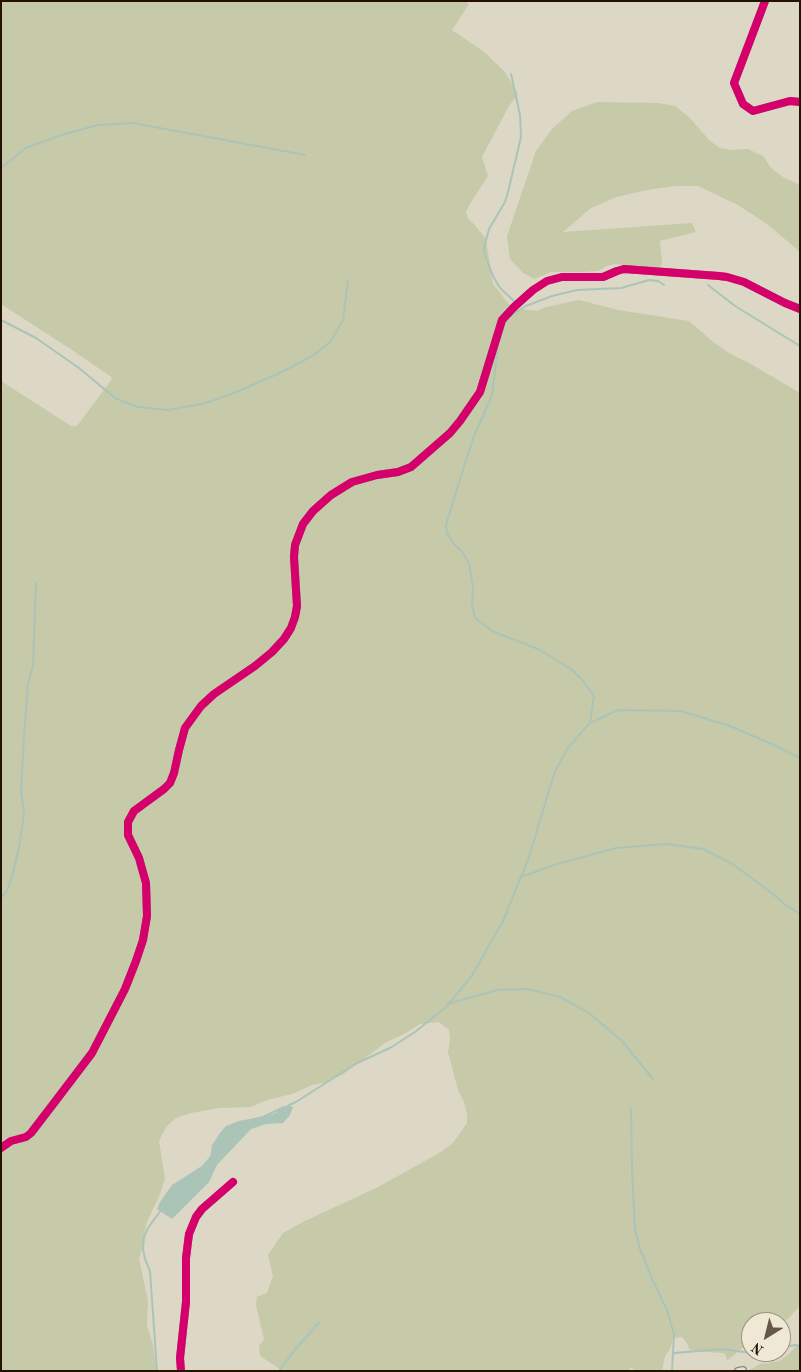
<!DOCTYPE html>
<html>
<head>
<meta charset="utf-8">
<style>
  body { margin:0 }
  #map { position:relative; width:801px; height:1372px; overflow:hidden; background:#ddd7c6; font-family:"Old Standard TT",serif }
  canvas { display:block }
  .frame { position:absolute; inset:0; border:2px solid #231200; pointer-events:none }
  .north { position:absolute; left:741px; top:1312px; width:50px; height:50px; box-sizing:border-box; background:#efe8d4; border:1px solid #9d927f; border-radius:50%; rotate:216deg; font-size:14px; font-weight:700; line-height:20px; text-align:center; color:#231200 }
  .north::after { content:''; display:block; margin:auto; width:18px; height:22px; background:#645745; clip-path:polygon(50% 0,100% 100%,50% 72%,0 100%) }
</style>
</head>
<body>
<div id="map">
<canvas width="801" height="1372"></canvas>
<div class="frame"></div>
<div class="north">N</div>
</div>
<script>
const ctx = document.querySelector('canvas').getContext('2d');
ctx.lineJoin = 'round';
function fill(path, color) {
  ctx.fillStyle = color;
  ctx.fill(path, 'evenodd');
}
function shape(rows) {
  const path = new Path2D();
  for (const r of rows) {
    path.moveTo(r[0], r[1]);
    for (let i = 2; i < r.length; i += 2) path.lineTo(r[i], r[i + 1]);
  }
  return path;
}
function stroke(path, color, width, dash) {
  ctx.strokeStyle = color;
  ctx.lineWidth = width;
  ctx.lineCap = dash ? 'butt' : 'round';
  ctx.setLineDash(dash || []);
  ctx.stroke(path);
}
const green = shape([
  [1,1,465,1,469,4,452,30,483,51,505,72,518,94,509,106,482,157,488,176,471,202,466,212,468,219,473,223,486,239,493,284,512,308,537,311,546,307,579,300,618,310,689,321,712,341,729,353,751,364,800,393,800,1306,781,1326,781,1322,751,1322,751,1343,748,1343,727,1361,725,1354,722,1353,693,1351,689,1349,688,1345,682,1337,673,1338,670,1349,665,1356,662,1371,636,1371,630,1367,629,1371,283,1371,260,1356,259,1346,264,1339,256,1305,257,1297,267,1293,273,1276,268,1255,283,1233,303,1222,378,1187,441,1152,453,1143,467,1123,467,1114,464,1102,458,1090,448,1052,450,1041,449,1030,439,1022,420,1024,404,1034,385,1043,345,1073,328,1082,312,1085,292,1094,267,1100,251,1107,219,1108,191,1113,176,1118,166,1127,159,1141,165,1179,160,1194,147,1222,143,1238,144,1242,139,1259,148,1300,147,1325,153,1345,156,1365,156,1371,1,1371,1,381,71,426,77,426,112,379,110,376,72,350,21,317,1,304],
  [597,102,658,103,675,106,689,117,710,141,720,148,732,150,748,149,763,156,771,168,783,177,800,185,800,252,767,224,738,205,698,186,675,186,647,190,617,197,591,208,563,232,692,223,696,232,660,241,662,261,662,264,657,269,615,264,607,266,598,271,584,272,551,272,534,279,522,272,510,259,507,236,536,151,552,129,572,111],
  [800,1342,800,1371,748,1371,760,1364,775,1362,781,1360,788,1355]
]);
const water = shape([
  [287,1105,293,1107,290,1115,283,1123,266,1124,251,1129,217,1165,209,1182,172,1219,157,1209,160,1202,172,1185,208,1162,210,1159,212,1145,220,1133,226,1126,239,1121,274,1114]
]);
const stream = shape([
  [511,74,520,115,521,137,508,192,505,202,489,229,484,248,485,255,493,276,500,288,514,301],
  [1,168,26,148,61,135,98,125,133,123,305,155],
  [708,285,735,306,800,346],
  [1,320,36,338,79,368,115,398,138,407,168,410,206,403,239,391,284,371,314,355,331,341,343,320,348,280],
  [590,723,594,696,583,681,571,669,538,649,494,632,475,618,472,605,473,588,469,563,462,552,453,543,447,533,446,525,466,460,474,436,492,395,498,346,504,325,507,319,513,314,526,306,552,296,577,290,621,288,649,280,658,281,664,285],
  [521,877,554,865,616,848,667,844,703,849,731,863,773,894,784,904,800,914],
  [1,898,7,891,13,873,19,847,24,814,21,791,24,735,28,684,33,665,36,583],
  [451,1003,497,990,527,989,560,997,589,1013,622,1041,653,1079],
  [289,1105,296,1102,357,1063,390,1048,415,1032,446,1007,471,977,503,921,529,857,554,774,567,749,590,723,618,710,681,711,730,726,774,745,800,758],
  [631,1109,632,1169,635,1229,640,1249,653,1281,667,1310,674,1334,672,1371],
  [261,1118,284,1107],
  [204,1165,211,1157],
  [781,1347,796,1345,800,1347],
  [674,1353,722,1349,752,1353,767,1352],
  [157,1371,150,1271,145,1259,143,1249,144,1237,148,1228,161,1210],
  [279,1371,297,1347,320,1322]
]);
const minor = shape([
  [765,1,734,83,743,104,753,111,790,101,800,102],
  [1,1148,11,1141,26,1137,31,1133,54,1103,92,1053,125,989,136,961,143,940,147,916,146,883,139,858,128,835,128,822,134,811,164,789,170,783,174,773,179,750,185,728,201,706,214,694,255,666,272,652,284,639,291,628,295,617,297,606,294,557,295,545,303,524,313,511,331,495,352,482,377,475,398,472,411,467,450,433,460,421,480,392,502,320,514,307,533,290,547,281,562,277,603,277,617,271,624,269,719,276,727,277,744,282,785,303,800,309],
  [181,1371,180,1358,186,1302,186,1258,189,1234,196,1217,202,1209,233,1182],
  [738,1371,743,1370]
]);
const cycleway = shape([
  [765,1,734,83,743,104,753,111,790,101,800,102],
  [1,1148,11,1141,26,1137,31,1133,54,1103,92,1053,125,989,136,961,143,940,147,916,146,883,139,858,128,835,128,822,134,811,164,789,170,783,174,773,179,750,185,728,201,706,214,694,255,666,272,652,284,639,291,628,295,617,297,606,294,557,295,545,303,524,313,511,331,495,352,482,377,475,398,472,411,467,450,433,460,421,480,392,502,320,514,307,533,290,547,281,562,277,603,277,617,271,624,269,719,276,727,277,744,282,785,303,800,309],
  [181,1371,180,1358,186,1302,186,1258,189,1234,196,1217,202,1209,233,1182]
]);
fill(green, '#c6caa9');
fill(water, '#abc4b8');
stroke(stream, '#abc4b8', 2);
stroke(minor, '#8b857a', 8);
stroke(minor, '#e5e2da', 5.5);
stroke(cycleway, '#d6006c', 8);
</script>
</body>
</html>
